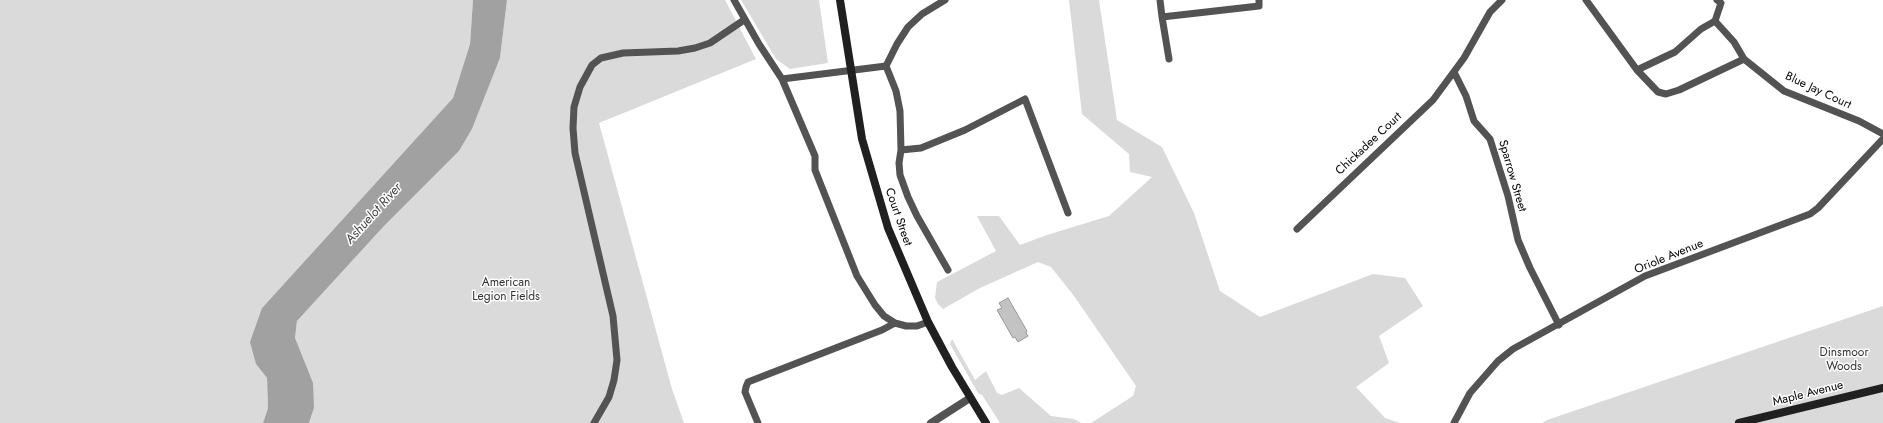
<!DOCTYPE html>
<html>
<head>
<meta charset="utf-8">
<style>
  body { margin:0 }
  canvas { display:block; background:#fff }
</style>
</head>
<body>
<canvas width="1883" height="423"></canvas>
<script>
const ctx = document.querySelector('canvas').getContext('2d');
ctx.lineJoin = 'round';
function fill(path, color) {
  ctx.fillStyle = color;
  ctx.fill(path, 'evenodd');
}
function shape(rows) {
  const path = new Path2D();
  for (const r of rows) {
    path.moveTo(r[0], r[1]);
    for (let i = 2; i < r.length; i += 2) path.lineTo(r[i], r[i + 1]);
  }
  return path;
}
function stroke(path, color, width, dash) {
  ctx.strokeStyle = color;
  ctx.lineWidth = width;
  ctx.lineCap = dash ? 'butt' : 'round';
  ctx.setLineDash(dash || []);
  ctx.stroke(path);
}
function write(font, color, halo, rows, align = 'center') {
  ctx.font = font + ' Jost,sans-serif';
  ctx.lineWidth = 3;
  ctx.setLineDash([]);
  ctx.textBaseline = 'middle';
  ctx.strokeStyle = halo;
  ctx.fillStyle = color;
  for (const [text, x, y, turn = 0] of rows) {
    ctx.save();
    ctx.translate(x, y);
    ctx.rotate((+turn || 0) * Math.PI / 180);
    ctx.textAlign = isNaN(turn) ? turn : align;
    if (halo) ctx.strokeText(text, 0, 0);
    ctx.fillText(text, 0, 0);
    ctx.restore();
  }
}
const green = shape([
  [0,0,473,0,470,44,453,98,262,308,256,364,267,378,268,408,263,423,0,423],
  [507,0,725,0,756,59,599,123,672,389,684,423,309,423,314,408,295,338,297,321,384,226,459,151,472,129,500,58],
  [741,0,819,0,828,63,790,69,776,59],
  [1069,0,1099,0,1117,120,1162,147,1194,213,1220,291,1260,317,1373,274,1405,278,1423,306,1379,336,1389,363,1356,387,1385,418,1400,423,1091,423,1133,396,1136,386,1074,296,1051,267,1038,262,980,288,943,309,938,304,935,298,937,282,996,251,977,216,999,216,1020,245,1047,235,1109,216,1152,177,1130,172,1129,154,1082,114],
  [1883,306,1883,423,1542,423,1547,420],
  [952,339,975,380,986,371,997,393,1002,395,1019,388,1051,416,1074,419,1081,423,1000,423,982,395,978,393,950,344]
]);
const water = shape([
  [473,0,507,0,500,58,472,129,459,151,384,226,297,321,295,338,313,383,314,408,309,423,263,423,268,408,267,378,256,364,250,342,262,308,453,98,470,44]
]);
const building = shape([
  [1008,298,1027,331,1026,333,1028,336,1018,342,1015,337,1013,338,997,310,1002,308,999,303,1008,298]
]);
const lane = shape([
  [734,0,759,44,782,79,815,156,815,170,857,276,875,305,884,316,895,323,906,326,917,326,928,322],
  [945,0,922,14,908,27,897,44,886,66,896,91,900,111,901,150,921,148,965,130,1025,99,1068,213],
  [1160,0,1162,17,1259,6,1259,0],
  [1586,0,1637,70,1675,52,1701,29,1715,21],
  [1717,0,1721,3,1715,21,1734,42,1744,59,1784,91,1859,121,1883,134],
  [1162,17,1169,59],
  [1637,70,1658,92,1666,94,1679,90,1744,59],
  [1454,72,1466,96,1474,121,1490,139,1508,196,1518,240,1530,268,1559,325],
  [782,79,886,66],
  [901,150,899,163,900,175,908,197,917,216,948,270],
  [1297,229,1433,100,1464,58,1490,12,1502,0],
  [594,423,609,397,614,380,617,360,613,316,575,153,573,128,574,107,580,87,592,65,601,58,623,53,678,51,695,48,710,43,744,20],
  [758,423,745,392,746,387,748,382,882,330,895,323],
  [1454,423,1470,393,1498,361,1513,349,1645,276,1810,214,1818,208,1883,139]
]);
const street = shape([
  [931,423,970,398]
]);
const secondary = shape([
  [840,0,862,139,888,228,928,322,952,367,986,423],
  [1739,423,1883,388]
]);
const streetNames = [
  ["Blue Jay Court",1818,91,25],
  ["Chickadee Court",1369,144,-43],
  ["Sparrow Street",1512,176,74],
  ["Court Street",898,217,71],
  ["Oriole Avenue",1669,257,-22],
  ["Maple Avenue",1808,394,-14]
];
const parkNames = [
  ["American",506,283],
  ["Legion Fields",506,297],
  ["Dinsmoor",1844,353],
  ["Woods",1844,367]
];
const waterNames = [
  ["Ashuelot River",374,214,-48]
];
fill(green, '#dadada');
fill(water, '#a1a1a1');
fill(building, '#c3c3c3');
stroke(building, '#979797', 1);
stroke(lane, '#535353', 7);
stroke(street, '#535353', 8);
stroke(secondary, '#202020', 8);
write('12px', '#000', '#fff', streetNames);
write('12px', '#313131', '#fff', parkNames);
write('italic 13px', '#424242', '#fff', waterNames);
</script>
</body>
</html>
